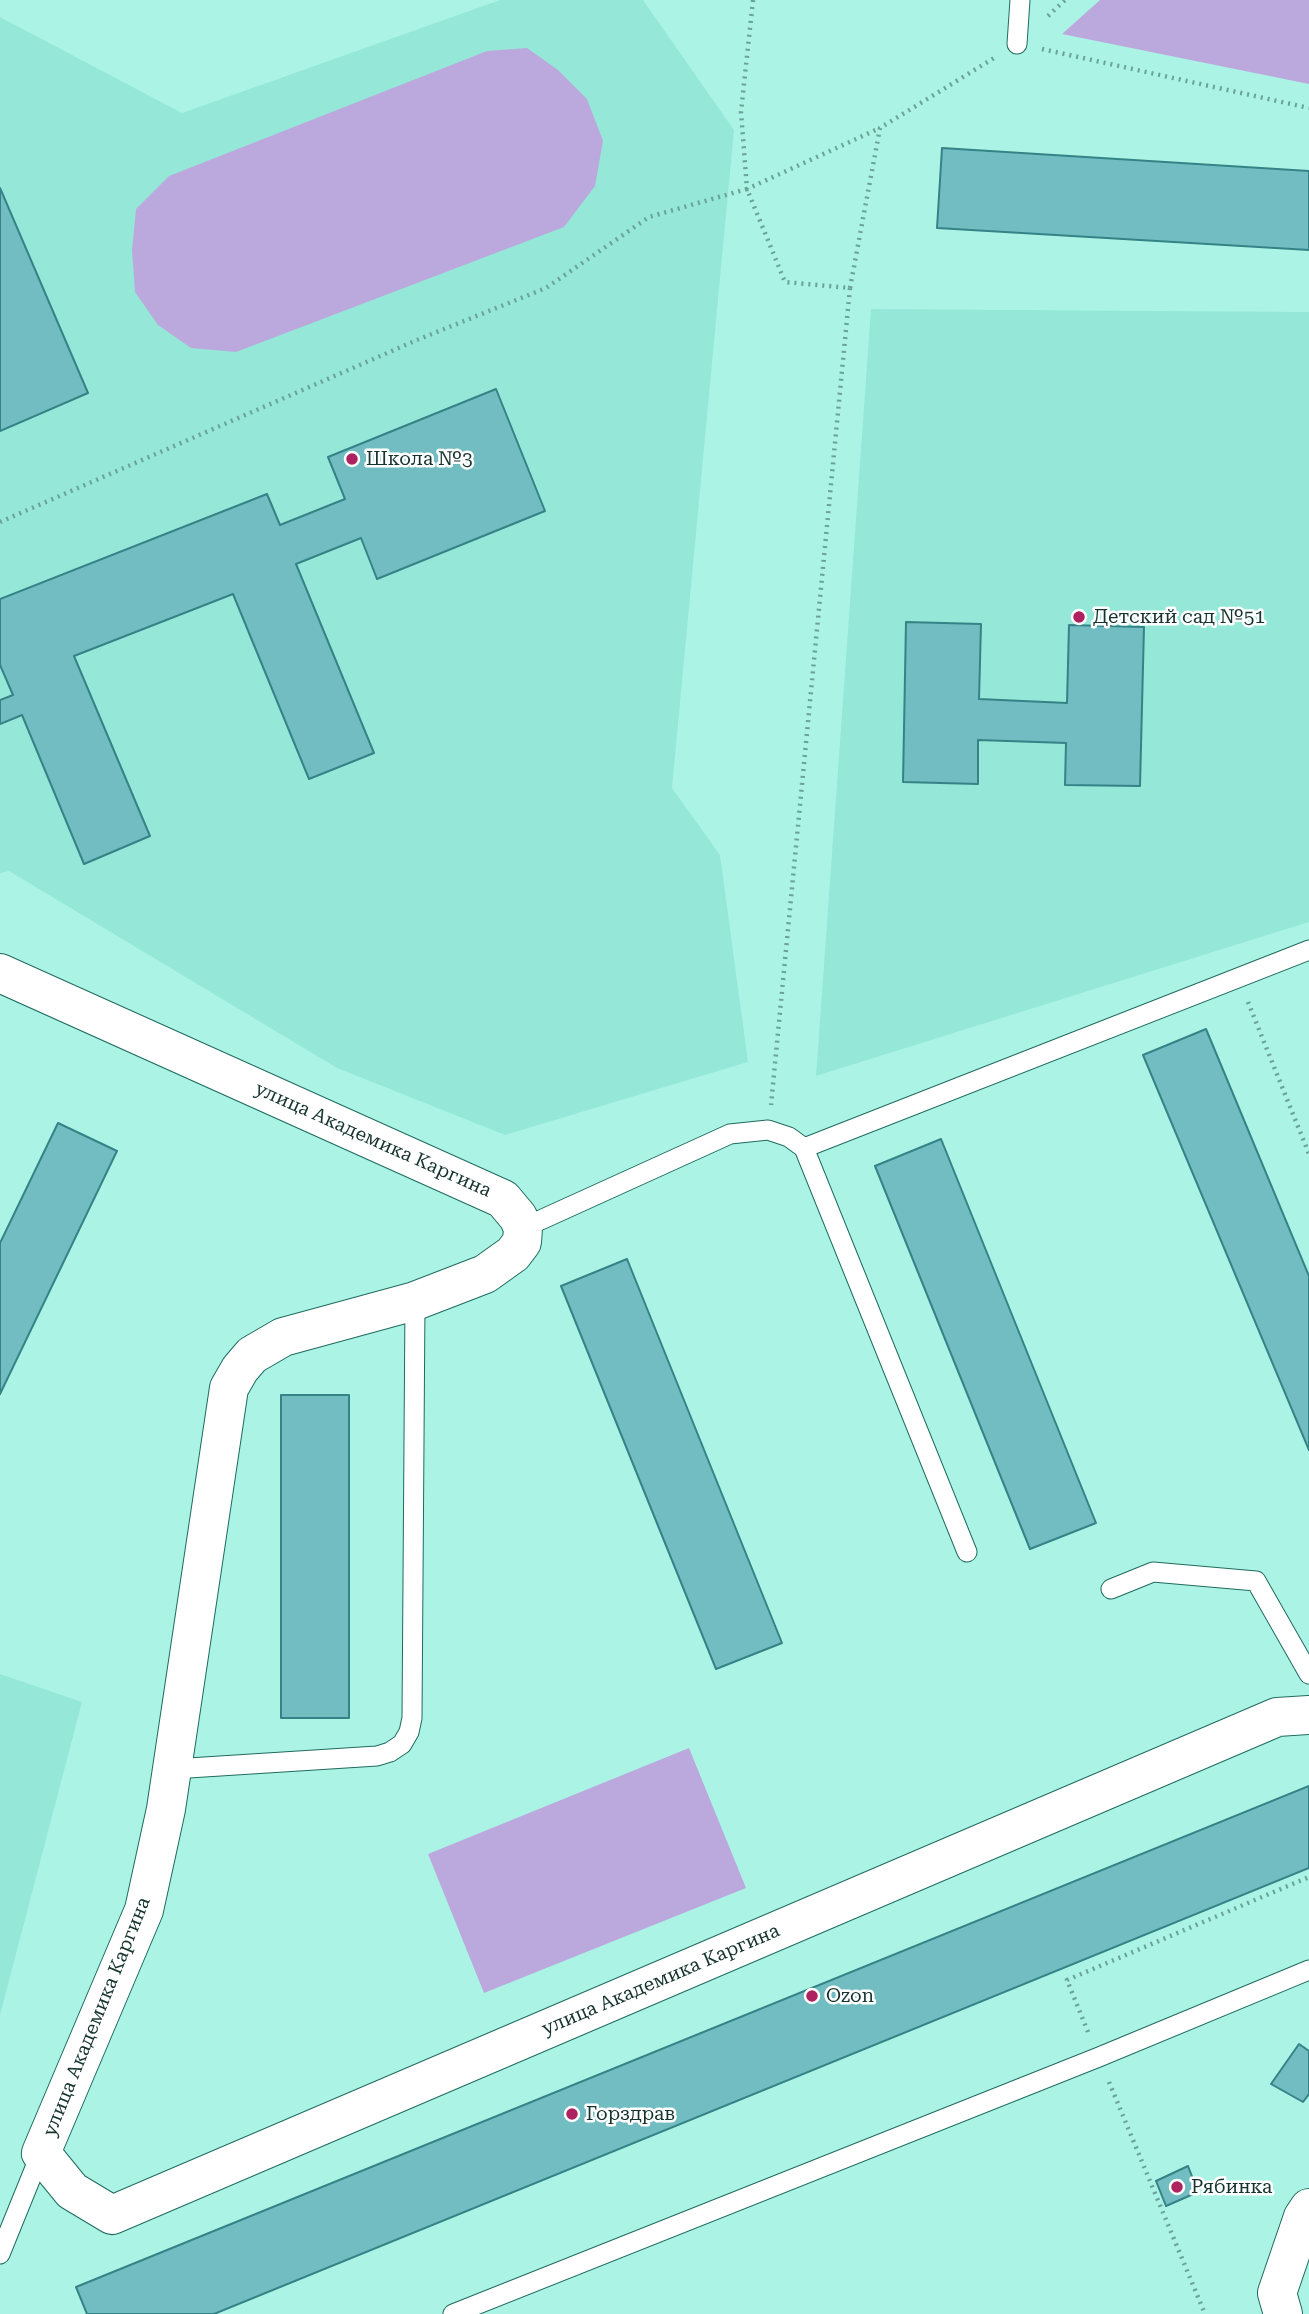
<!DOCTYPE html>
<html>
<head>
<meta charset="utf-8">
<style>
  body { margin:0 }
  canvas { display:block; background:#abf4e5 }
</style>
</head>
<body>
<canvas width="1309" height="2314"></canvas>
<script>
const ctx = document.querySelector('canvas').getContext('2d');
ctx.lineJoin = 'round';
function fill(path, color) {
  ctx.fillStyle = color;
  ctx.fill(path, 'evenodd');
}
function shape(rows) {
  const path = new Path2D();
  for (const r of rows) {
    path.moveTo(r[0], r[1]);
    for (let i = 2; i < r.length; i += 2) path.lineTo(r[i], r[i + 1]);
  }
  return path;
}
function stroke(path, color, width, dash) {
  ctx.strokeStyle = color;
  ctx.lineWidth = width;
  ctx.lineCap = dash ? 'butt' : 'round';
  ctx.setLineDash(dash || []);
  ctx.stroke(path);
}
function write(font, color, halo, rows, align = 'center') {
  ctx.font = font + ' "Roboto Serif",serif';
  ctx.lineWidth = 5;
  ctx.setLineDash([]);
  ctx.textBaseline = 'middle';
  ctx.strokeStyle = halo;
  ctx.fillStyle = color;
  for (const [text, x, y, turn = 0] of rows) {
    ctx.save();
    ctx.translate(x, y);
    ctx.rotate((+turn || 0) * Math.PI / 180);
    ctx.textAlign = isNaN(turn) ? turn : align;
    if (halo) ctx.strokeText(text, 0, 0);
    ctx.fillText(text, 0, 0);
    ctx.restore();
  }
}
const built = shape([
  [500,0,643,0,734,130,672,788,720,855,748,1062,505,1135,337,1068,9,871,0,873,0,17,182,113],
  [871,309,1309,312,1309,922,816,1076],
  [0,1674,82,1702,0,2015]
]);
const green = shape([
  [1100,0,1309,0,1309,84,1062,34],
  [527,48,558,70,587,99,603,141,595,186,564,227,236,352,191,348,158,325,135,292,132,250,136,209,169,176,487,51],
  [689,1748,746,1888,484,1993,428,1854]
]);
const building = shape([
  [942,148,1309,171,1309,250,937,228,942,148],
  [0,188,88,393,0,431,0,188],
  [496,389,545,511,377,579,361,538,296,564,374,753,309,779,233,594,74,656,150,836,84,864,22,715,0,724,0,700,13,695,0,665,0,599,267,494,280,525,345,499,328,457,496,389],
  [906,622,981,624,979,699,1067,703,1069,625,1144,627,1140,786,1065,785,1066,743,978,740,978,784,903,782,906,622],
  [1206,1029,1309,1276,1309,1450,1143,1055,1206,1029],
  [58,1123,117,1151,0,1394,0,1243,58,1123],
  [941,1139,1096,1523,1030,1549,875,1166,941,1139],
  [627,1259,782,1643,716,1669,561,1286,627,1259],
  [281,1395,349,1395,349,1718,281,1718,281,1395],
  [1309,1786,1309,1868,214,2314,87,2314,76,2287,1309,1786],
  [1299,2044,1309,2051,1309,2094,1303,2102,1271,2084,1299,2044],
  [1188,2166,1198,2192,1166,2206,1156,2181,1188,2166]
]);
const path = shape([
  [753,0,741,112,747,189,880,128],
  [1048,16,1065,0],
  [1042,49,1309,108],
  [850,288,880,128,994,58],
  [0,522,417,340,546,288,649,217,747,189,785,282,850,288,771,1105],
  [1248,1002,1309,1154],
  [1088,2032,1067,1980,1309,1877],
  [1109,2082,1205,2314]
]);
const service = shape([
  [1017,44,1020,0],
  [804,1148,967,1552],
  [523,1228,730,1134,768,1130,789,1137,804,1148,1309,950],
  [1111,1589,1153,1572,1256,1581,1309,1674],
  [173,1769,377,1756,390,1752,402,1744,409,1732,412,1718,415,1301],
  [0,2254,41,2153],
  [453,2314,1099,2057,1309,1970]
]);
const minor = shape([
  [0,973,503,1199,518,1217,523,1228,522,1242,513,1254,485,1274,415,1301,283,1337,252,1355,240,1369,229,1388,166,1809,144,1910,41,2153,72,2191,112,2215,1277,1717,1309,1715]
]);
const tertiary = shape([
  [1283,2314,1277,2293,1303,2217,1309,2208]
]);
const markers = [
  [352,459,7,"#ae225f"],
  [1079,617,7,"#ae225f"],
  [812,1996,7,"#ae225f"],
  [572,2114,7,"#ae225f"],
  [1177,2187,7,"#ae225f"]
];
const poiNames = [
  ["Школа №3",366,459],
  ["Детский сад №51",1093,617],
  ["Ozon",826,1996],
  ["Горздрав",586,2114],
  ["Рябинка",1191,2187]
];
const streetNames = [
  ["улица Академика Каргина",373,1140,24],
  ["улица Академика Каргина",661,1980,-23],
  ["улица Академика Каргина",97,2017,-68]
];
fill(built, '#95e8d8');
fill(green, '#bba9de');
fill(building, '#71bdc1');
stroke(building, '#368387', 2);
stroke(service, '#1f6b5f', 21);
stroke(minor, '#1f6b5f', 40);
stroke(tertiary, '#1f6b5f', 40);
stroke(path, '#6ba297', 4.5, [2, 5]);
stroke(service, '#fff', 19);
stroke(minor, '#fff', 38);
stroke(tertiary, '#fff', 38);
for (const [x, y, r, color] of markers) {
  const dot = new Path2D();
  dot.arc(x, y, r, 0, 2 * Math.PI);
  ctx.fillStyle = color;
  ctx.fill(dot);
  stroke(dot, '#fff', 2.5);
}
write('19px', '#16342f', '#fff', poiNames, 'left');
write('19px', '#16342f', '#fff', streetNames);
</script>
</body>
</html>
